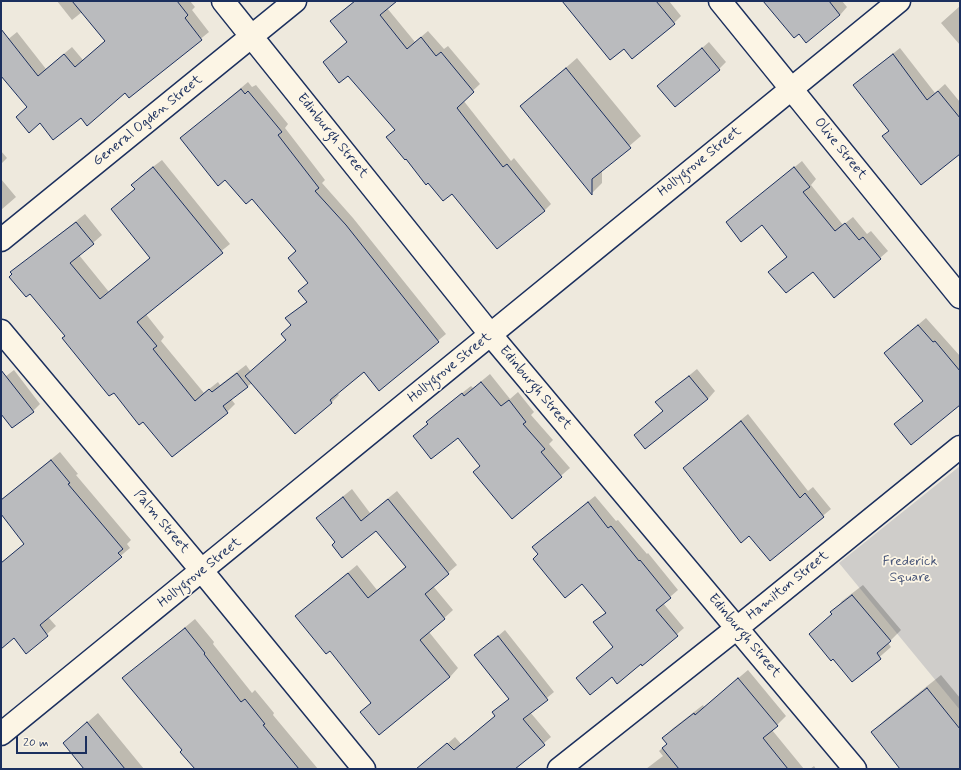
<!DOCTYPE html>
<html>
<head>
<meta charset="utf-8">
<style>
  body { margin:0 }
  #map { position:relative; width:961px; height:770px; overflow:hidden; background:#eee9dd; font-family:Mynerve,sans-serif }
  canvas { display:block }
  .frame { position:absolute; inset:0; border:2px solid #1b2f5e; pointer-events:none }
  .scale { position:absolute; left:16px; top:736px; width:71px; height:18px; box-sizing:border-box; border:2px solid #1b2f5e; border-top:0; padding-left:5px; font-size:12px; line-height:14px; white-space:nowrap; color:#1b2f5e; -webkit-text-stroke:3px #fcf5e5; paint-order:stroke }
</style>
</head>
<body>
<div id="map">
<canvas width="961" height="770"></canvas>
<div class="frame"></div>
<div class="scale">20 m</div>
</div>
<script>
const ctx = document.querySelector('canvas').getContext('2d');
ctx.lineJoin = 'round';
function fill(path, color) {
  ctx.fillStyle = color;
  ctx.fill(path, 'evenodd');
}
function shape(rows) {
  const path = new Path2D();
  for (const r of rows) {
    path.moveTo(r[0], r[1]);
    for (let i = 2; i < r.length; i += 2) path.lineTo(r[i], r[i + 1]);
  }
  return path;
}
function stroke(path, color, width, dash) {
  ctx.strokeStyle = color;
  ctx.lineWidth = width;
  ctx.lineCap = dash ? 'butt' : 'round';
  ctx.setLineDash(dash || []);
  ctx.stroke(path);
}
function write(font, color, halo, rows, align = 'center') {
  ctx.font = font + ' Mynerve,sans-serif';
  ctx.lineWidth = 3.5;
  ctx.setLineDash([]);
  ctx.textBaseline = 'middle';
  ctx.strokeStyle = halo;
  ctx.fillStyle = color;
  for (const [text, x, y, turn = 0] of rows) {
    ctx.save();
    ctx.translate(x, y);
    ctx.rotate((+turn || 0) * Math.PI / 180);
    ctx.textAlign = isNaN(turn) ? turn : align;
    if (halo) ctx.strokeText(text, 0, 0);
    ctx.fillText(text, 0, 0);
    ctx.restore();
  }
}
const green = shape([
  [960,466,960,710,839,563]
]);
const shadow = shape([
  [57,1,190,1,195,7,192,10,209,32,129,97,126,92,81,117,28,107,1,74,1,45,17,32,46,69,72,47,83,60,106,40,82,12,72,20],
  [354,1,395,1,387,8,415,42,428,31,444,49,448,46,480,84,463,100,511,161,514,158,551,204,544,211,452,192,429,182,426,184,388,137,395,130,348,42,331,21],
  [563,1,669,1,681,16,674,23,624,48],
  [778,1,842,1,847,7,840,15],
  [960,6,960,45,941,23],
  [709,42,726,62,719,69,658,86],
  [900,48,935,93,945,84,960,102,960,153,883,137,889,130,854,85],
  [577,58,641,136,602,169,602,183,592,193,522,106],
  [248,82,252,87,256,85,288,124,285,128,325,180,322,183,353,218,446,334,379,390,364,371,337,393,339,395,332,402,295,433,252,383,231,399,235,404,227,412,143,420,114,391,12,272,85,214,102,235,79,255,109,292,151,257,112,209,136,188,133,185,141,176,162,160,230,244,145,313,164,337,161,341,204,393,218,382,220,385,246,365,251,372,286,340,282,334,291,325,287,318,307,301,300,291,309,282,289,258,296,250,252,198,226,178,182,138],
  [1,151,7,158,1,164],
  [802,161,816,179,811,185,843,225,853,217,867,234,871,231,888,251,880,258,813,270,770,272,787,256,762,224,727,222],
  [1,179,16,197,1,210],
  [926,318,960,356,960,404,896,424,924,400,885,353],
  [697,369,715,391,708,399,635,435,664,410,657,402],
  [14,370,40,404,33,411,1,412,1,380],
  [490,374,510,399,518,392,534,412,531,415,553,440,549,444,570,468,512,518,481,465,458,437,414,436,428,423,427,422,435,414,471,386,473,388],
  [748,414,808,491,813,487,831,509,770,560,749,534,684,468],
  [60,452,78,474,76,475,131,540,127,544,130,548,48,617,56,626,27,652,14,637,1,648,1,563,25,543,1,513,1,500],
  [352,489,370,513,397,491,457,565,433,586,453,610,429,632,458,668,450,677,362,712,371,703,330,650,296,616,357,565,377,590,406,566,376,530,336,542,317,518],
  [595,496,616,521,618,520,647,554,648,553,678,590,663,603,684,628,642,665,641,663,612,676,577,678,614,647,595,623,606,612,582,582,539,554,541,540],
  [863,585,901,630,888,643,891,647,852,681,810,634,833,613,842,601],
  [195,619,214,642,213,644,252,693,255,690,274,713,273,715,318,769,196,769,183,750,124,678],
  [505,630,554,692,530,712,551,737,514,769,419,769,455,737,461,744,496,715,501,706,510,698,476,655],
  [748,670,786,716,772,730,804,769,646,769,663,756,659,751,668,743,664,738,672,729,703,705,704,707],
  [941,675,960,698,960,769,901,769,872,733,886,719],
  [98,713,144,769,85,769,64,743],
  [814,766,816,769,810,769]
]);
const building = shape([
  [72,1,177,1,188,15,185,18,202,40,129,98,125,93,87,126,81,118,53,140,40,123,29,133,16,117,27,107,1,76,1,29,38,76,64,54,75,67,105,41,72,1],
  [355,1,397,1,380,15,407,49,421,37,436,56,441,52,474,92,457,108,503,167,507,164,545,211,497,249,452,194,443,201,428,183,426,185,406,159,405,160,386,137,395,130,348,76,339,83,323,62,347,42,330,21,355,1],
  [562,1,656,1,675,24,632,59,624,49,610,60,562,1],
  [763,1,829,1,840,15,806,43,799,34,794,38,763,1],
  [702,48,720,70,675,107,657,86,702,48],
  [893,54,927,100,938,91,960,118,960,154,921,185,882,136,889,131,853,85,893,54],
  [566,68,631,148,592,179,592,195,520,106,566,68],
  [241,89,245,94,248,91,282,132,278,135,319,188,315,191,346,225,439,342,379,391,364,372,330,400,332,403,295,434,245,376,286,340,281,334,291,325,285,318,307,302,298,291,308,283,288,258,296,251,252,199,246,204,225,180,218,186,180,138,241,89],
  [153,167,223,253,137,322,157,346,153,349,195,401,209,389,212,392,237,373,248,387,223,406,228,413,172,457,143,422,139,425,114,393,109,396,62,338,65,336,30,294,26,297,9,277,12,274,10,272,76,222,94,244,70,263,100,299,150,258,111,209,135,189,131,185,153,167],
  [794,167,810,187,803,192,835,231,845,223,859,240,863,237,881,259,834,298,813,272,786,293,768,272,787,257,762,225,741,242,726,222,794,167],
  [918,325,933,342,935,341,960,371,960,405,911,445,894,424,923,401,884,353,918,325],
  [1,370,34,412,12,428,1,414,1,370],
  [689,376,708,399,645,449,634,435,663,411,655,402,689,376],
  [481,382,501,406,509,400,526,422,523,424,545,449,541,452,562,477,512,519,473,472,480,466,458,438,431,459,413,436,428,424,426,422,462,393,464,396,481,382],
  [741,421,800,498,805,493,824,517,770,561,749,536,741,543,683,468,741,421],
  [51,460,70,483,68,484,123,549,118,553,122,557,40,625,48,636,26,654,14,638,1,649,1,563,24,544,1,514,1,500,51,460],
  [343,497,361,521,388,499,449,574,425,594,445,619,420,640,450,677,379,735,360,712,371,703,330,651,326,654,295,616,348,573,368,598,406,567,376,531,342,558,332,545,335,542,316,518,343,497],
  [588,502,608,528,611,526,639,561,640,560,671,598,656,610,678,636,642,666,641,664,617,684,612,677,590,695,576,678,613,647,593,622,606,613,582,584,565,598,533,559,538,554,532,547,588,502],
  [852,595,891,641,877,653,881,659,852,682,833,659,831,661,809,634,832,614,830,612,852,595],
  [185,628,205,653,204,654,241,702,245,699,265,724,263,725,299,769,195,769,180,752,182,750,122,678,185,628],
  [498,636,548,700,523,719,545,745,515,769,416,769,447,743,454,750,495,716,492,712,509,699,474,655,498,636],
  [738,678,778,726,763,738,788,769,679,769,662,748,667,744,662,738,694,713,695,715,738,678],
  [927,688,960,729,960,769,900,769,871,732,927,688],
  [87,722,125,769,84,769,63,743,87,722]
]);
const street = shape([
  [223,1,490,334,855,769],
  [720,1,960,297],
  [1,240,295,1],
  [1,331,202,571,364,769],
  [1,734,899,1],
  [559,769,737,628,960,447]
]);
const streetNames = [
  ["General Ogden Street",148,121,-39],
  ["Edinburgh Street",332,136,51],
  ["Olive Street",840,149,51],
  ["Hollygrove Street",700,162,-39],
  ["Hollygrove Street",450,368,-39],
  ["Edinburgh Street",535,388,50],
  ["Palm Street",161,522,50],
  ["Hollygrove Street",200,573,-39],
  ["Hamilton Street",788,586,-39],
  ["Edinburgh Street",744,636,50]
];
const parkNames = [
  ["Frederick",910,562],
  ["Square",910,578]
];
fill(green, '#cfcdca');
fill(shadow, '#0003');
fill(building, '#babbbe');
stroke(building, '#1b2f5e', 1);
stroke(street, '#1b2f5e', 25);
stroke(street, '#fcf5e5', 22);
write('14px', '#1b2f5e', '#fcf5e5', streetNames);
write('14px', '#485679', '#fcf5e5', parkNames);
</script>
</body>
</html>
